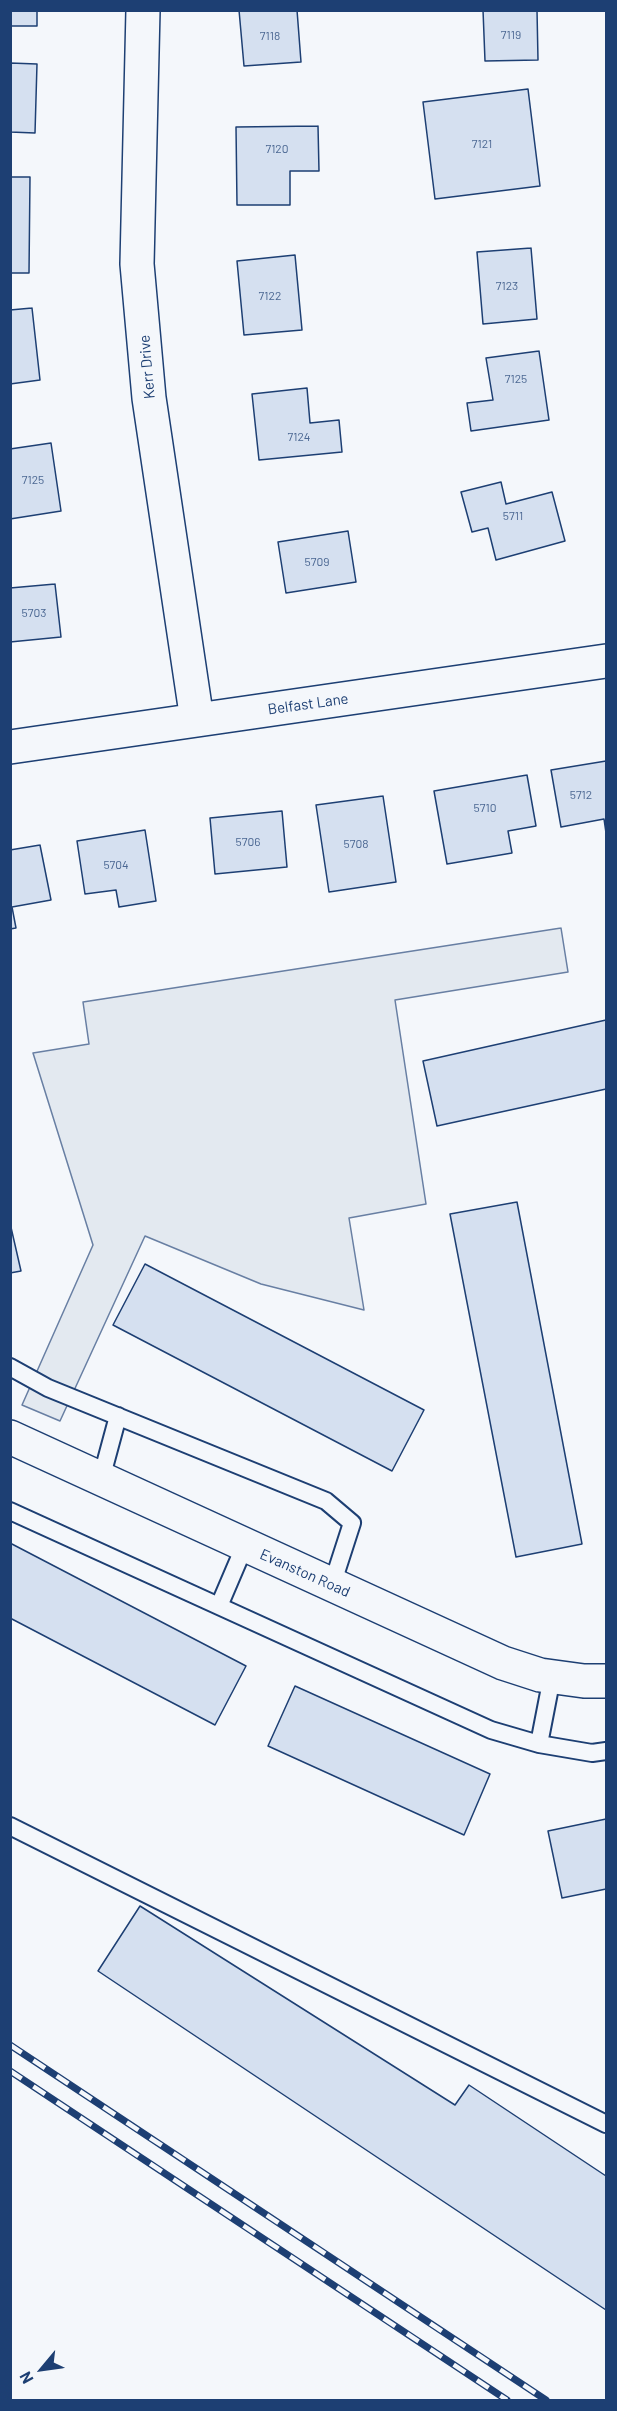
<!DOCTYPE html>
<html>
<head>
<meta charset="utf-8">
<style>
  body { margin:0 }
  #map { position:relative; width:617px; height:2411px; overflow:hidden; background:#f4f7fb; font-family:Barlow,sans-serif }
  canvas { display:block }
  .frame { position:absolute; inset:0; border:12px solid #1d3f73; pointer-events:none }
  .north { position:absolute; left:12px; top:2339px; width:60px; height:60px; -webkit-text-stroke:4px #f4f7fb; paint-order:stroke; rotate:241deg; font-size:16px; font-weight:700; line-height:24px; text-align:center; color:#1d3f73 }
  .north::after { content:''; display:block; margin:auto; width:21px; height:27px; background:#1d3f73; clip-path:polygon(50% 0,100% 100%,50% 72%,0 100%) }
</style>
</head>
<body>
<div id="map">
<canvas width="617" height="2411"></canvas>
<div class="frame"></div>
<div class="north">N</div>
</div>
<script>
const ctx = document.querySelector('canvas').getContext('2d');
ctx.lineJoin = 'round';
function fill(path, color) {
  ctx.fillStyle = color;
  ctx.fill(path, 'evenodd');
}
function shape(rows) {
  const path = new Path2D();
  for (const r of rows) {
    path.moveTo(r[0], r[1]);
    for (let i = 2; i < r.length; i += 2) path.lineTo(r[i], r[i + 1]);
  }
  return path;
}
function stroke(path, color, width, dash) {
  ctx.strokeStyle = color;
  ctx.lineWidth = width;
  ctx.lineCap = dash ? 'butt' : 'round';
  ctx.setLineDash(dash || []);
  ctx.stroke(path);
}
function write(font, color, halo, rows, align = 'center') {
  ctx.font = font + ' Barlow,sans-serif';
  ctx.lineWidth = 4.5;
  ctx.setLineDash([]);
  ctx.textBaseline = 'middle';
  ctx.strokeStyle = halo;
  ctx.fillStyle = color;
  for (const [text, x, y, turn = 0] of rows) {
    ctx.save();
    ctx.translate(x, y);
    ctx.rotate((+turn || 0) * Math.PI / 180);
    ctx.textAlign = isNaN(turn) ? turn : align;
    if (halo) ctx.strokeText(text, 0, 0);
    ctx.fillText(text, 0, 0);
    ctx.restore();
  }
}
const green = shape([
  [561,928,568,972,395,1000,426,1204,349,1218,364,1310,261,1284,145,1236,60,1421,22,1405,93,1245,33,1053,89,1044,83,1002,561,928]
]);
const building = shape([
  [10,10,37,10,37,26,10,26,10,10],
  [239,10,297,10,301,62,244,66,239,10],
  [483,10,537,10,538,60,485,61,483,10],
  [10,63,37,64,35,133,10,132,10,63],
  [528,89,540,186,435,199,423,102,528,89],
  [318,126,319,171,290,171,290,205,237,205,236,127,318,126],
  [10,177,30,177,29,273,10,273,10,177],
  [531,248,537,319,483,324,477,252,531,248],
  [295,255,302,330,244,335,237,261,295,255],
  [32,308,40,380,10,384,10,310,32,308],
  [539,351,549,420,471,431,467,403,493,400,486,358,539,351],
  [307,388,310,423,339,420,342,452,259,460,252,394,307,388],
  [51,443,61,511,10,519,10,449,51,443],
  [501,482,506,504,552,492,565,541,496,560,488,528,472,532,461,492,501,482],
  [348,531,356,582,286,593,278,542,348,531],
  [55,584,61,637,10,642,10,588,55,584],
  [606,761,606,833,604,819,561,827,551,770,606,761],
  [527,775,536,826,508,831,512,853,447,864,434,791,527,775],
  [383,796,396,882,329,892,316,805,383,796],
  [282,811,287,867,215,874,210,818,282,811],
  [145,830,156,901,119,907,116,890,85,894,77,841,145,830],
  [40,845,51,900,12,907,16,928,10,929,10,850,40,845],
  [606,1020,606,1089,437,1126,423,1061,606,1020],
  [517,1202,582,1544,516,1557,450,1214,517,1202],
  [10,1223,21,1271,10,1273,10,1223],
  [145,1264,424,1410,392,1471,113,1325,145,1264],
  [10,1543,246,1666,215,1725,10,1618,10,1543],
  [295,1686,490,1774,464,1835,268,1746,295,1686],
  [606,1819,606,1889,562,1898,548,1831,606,1819],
  [140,1906,455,2105,469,2085,606,2176,606,2310,98,1971,140,1906]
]);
const service = shape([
  [10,1367,48,1388,326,1501,352,1523,332,1585],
  [101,1479,118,1416],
  [10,1511,491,1730,539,1744,592,1753,606,1751],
  [219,1606,245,1545],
  [539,1744,552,1677],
  [10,1826,606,2124]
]);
const minor = shape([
  [143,10,137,264,149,398,197,720],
  [10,747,606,661],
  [10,1437,503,1663,540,1675,584,1681,606,1681]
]);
const rail = shape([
  [10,2045,546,2400],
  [10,2071,507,2400]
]);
const numberNames = [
  ["7119",511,35],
  ["7118",270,36],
  ["7121",482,144],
  ["7120",277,149],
  ["7123",507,286],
  ["7122",270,296],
  ["7125",516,379],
  ["7124",299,437],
  ["7125",33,480],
  ["5711",513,516],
  ["5709",317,562],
  ["5703",34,613],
  ["5712",581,795],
  ["5710",485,808],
  ["5706",248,842],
  ["5708",356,844],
  ["5704",116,865]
];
const streetNames = [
  ["Kerr Drive",147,367,-95],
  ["Belfast Lane",308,704,-8],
  ["Evanston Road",305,1573,24]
];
fill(green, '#e3e9f0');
stroke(green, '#687fa3', 1.5);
fill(building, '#d5e0f0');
stroke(building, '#1d3f73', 1.5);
stroke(service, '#1d3f73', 20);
stroke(minor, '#1d3f73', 36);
stroke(service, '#f4f7fb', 16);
stroke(minor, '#f4f7fb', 33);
stroke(rail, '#1d3f73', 7);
stroke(rail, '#f4f7fb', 4.5, [14]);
write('12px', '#4b6792', null, numberNames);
write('15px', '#1d3f73', '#f4f7fb', streetNames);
</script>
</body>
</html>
